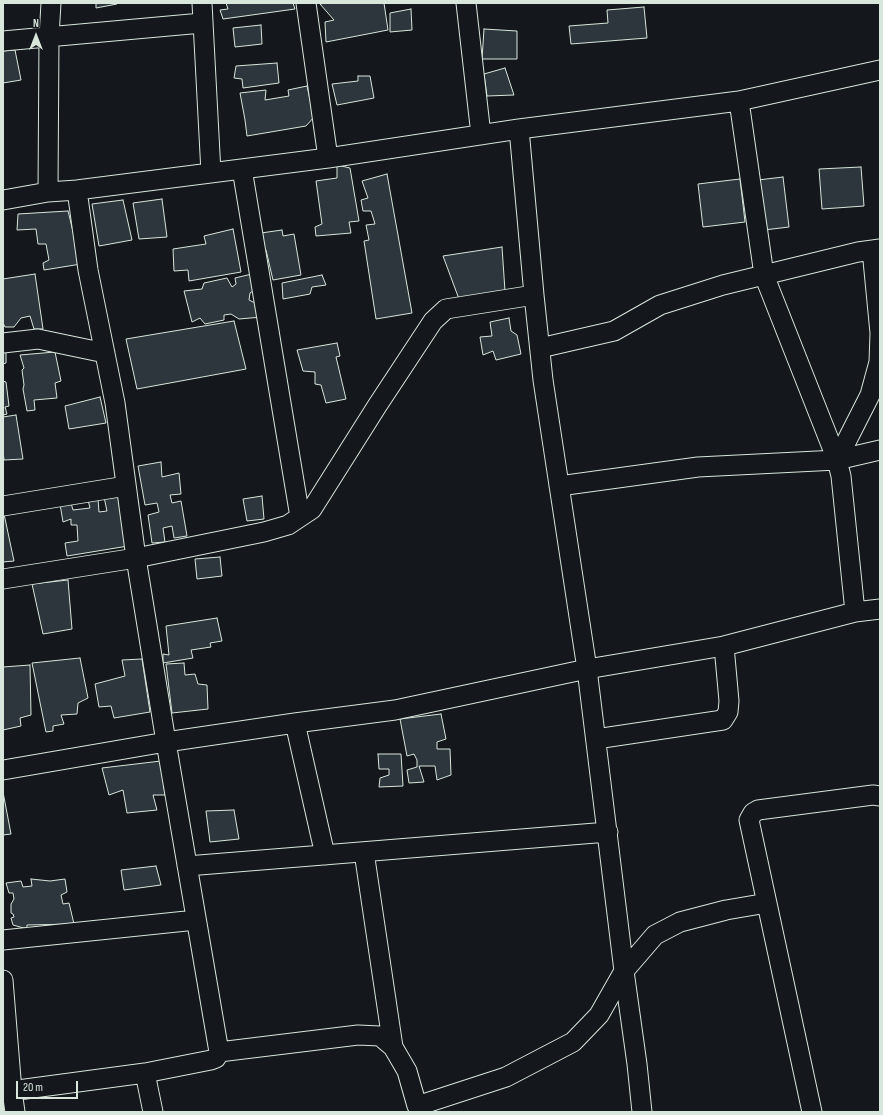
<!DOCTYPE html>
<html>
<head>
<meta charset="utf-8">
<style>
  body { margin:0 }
  #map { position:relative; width:883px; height:1115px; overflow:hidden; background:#14181c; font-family:"Sofia Sans Condensed",sans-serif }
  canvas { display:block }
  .frame { position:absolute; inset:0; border:4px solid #d8e6dc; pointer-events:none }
  .north { position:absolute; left:16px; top:16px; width:40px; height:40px; -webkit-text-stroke:3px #14181c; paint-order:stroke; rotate:0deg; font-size:11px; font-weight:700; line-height:16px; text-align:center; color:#d8e6dc }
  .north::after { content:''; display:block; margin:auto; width:14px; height:18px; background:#d8e6dc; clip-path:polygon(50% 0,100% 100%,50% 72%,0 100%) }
  .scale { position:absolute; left:16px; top:1081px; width:62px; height:18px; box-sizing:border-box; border:2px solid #d8e6dc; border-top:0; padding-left:5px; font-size:12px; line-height:14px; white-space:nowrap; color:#d8e6dc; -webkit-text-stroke:3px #14181c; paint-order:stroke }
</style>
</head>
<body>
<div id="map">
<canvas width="883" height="1115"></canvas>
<div class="frame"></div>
<div class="north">N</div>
<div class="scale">20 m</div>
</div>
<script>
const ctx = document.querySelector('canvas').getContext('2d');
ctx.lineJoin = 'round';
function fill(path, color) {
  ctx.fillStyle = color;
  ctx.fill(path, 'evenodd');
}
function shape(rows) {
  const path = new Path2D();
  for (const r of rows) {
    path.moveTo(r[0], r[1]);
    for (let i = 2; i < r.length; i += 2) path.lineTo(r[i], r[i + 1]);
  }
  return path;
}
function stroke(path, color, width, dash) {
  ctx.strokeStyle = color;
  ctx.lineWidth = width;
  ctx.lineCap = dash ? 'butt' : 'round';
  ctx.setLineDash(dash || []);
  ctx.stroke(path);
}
const building = shape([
  [96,3,117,3,117,4,96,8,96,3],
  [226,3,293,3,295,9,223,19,220,10,228,9,226,3],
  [326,3,384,3,388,30,326,42,325,22,334,20,320,4,326,3],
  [644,7,647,38,571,44,569,26,608,23,607,10,644,7],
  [411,9,412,30,390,32,390,13,411,9],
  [261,25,262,44,235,47,233,28,261,25],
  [484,29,517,31,517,59,482,59,484,29],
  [15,50,21,80,3,83,3,51,15,50],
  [277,63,279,83,243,88,242,79,234,78,236,66,277,63],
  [505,68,514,95,487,96,484,74,505,68],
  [358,76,370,76,374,98,337,105,332,84,358,81,358,76],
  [307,86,314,117,306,126,247,136,245,120,240,93,266,90,265,100,289,96,288,90,307,86],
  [337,165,350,168,359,221,349,222,351,233,316,236,315,227,322,224,316,181,337,178,337,165],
  [861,167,864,206,822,209,819,169,861,167],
  [387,174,412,313,376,319,364,241,369,240,366,225,375,224,371,211,363,211,361,200,368,198,362,181,387,174],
  [783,177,789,227,764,230,758,180,783,177],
  [740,179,745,222,703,227,698,184,740,179],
  [162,199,167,237,139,239,133,203,162,199],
  [123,200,132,240,99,246,92,204,123,200],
  [68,211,81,264,44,270,43,263,49,260,46,244,38,244,36,229,17,230,18,214,68,211],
  [233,229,241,272,189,281,188,270,174,271,173,249,206,244,204,236,233,229],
  [282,230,283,236,294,234,301,275,273,280,266,250,259,249,261,233,282,230],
  [502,247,505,291,459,299,443,256,502,247],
  [35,274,43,329,34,329,30,316,21,318,14,327,5,327,3,323,3,279,35,274],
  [252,274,256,289,250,293,249,300,259,305,262,317,239,319,231,314,224,315,224,320,205,324,200,318,192,322,184,291,202,289,204,283,227,278,232,287,236,284,235,278,252,274],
  [322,275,326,285,312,287,310,294,283,299,282,283,322,275],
  [509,318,511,331,517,335,521,354,496,360,493,351,483,355,480,337,492,336,490,322,509,318],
  [234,321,246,369,137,389,126,339,234,321],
  [337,343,340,356,336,357,346,399,326,403,321,385,315,384,315,372,303,371,297,350,337,343],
  [6,350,6,363,3,364,3,351,6,350],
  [55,352,61,381,55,383,57,398,34,400,35,410,27,411,23,389,24,385,22,370,24,368,20,355,55,352],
  [3,381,6,382,9,406,5,407,7,414,3,415,3,381],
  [100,397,106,423,69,429,65,406,100,397],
  [16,415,23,459,4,460,3,451,3,417,16,415],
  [161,462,162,477,179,473,181,494,170,495,172,503,181,501,187,536,174,538,172,526,163,528,165,542,152,543,148,515,159,512,157,503,145,505,138,466,161,462],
  [120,496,128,546,67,556,65,543,78,541,77,525,71,525,71,519,63,522,60,504,71,503,73,510,90,508,88,500,98,499,99,512,107,511,104,497,120,496],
  [262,496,264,519,247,521,243,499,262,496],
  [3,514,4,514,14,561,3,562,3,514],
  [220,557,222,576,197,579,195,559,220,557],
  [68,580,72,629,43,634,32,584,68,580],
  [217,618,222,641,210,643,211,647,191,650,193,658,163,663,163,654,169,655,166,626,217,618],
  [80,658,88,698,78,703,77,714,61,715,64,724,53,726,53,731,46,732,32,663,80,658],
  [142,659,150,712,114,718,111,706,99,707,95,684,125,676,122,660,142,659],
  [184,663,185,675,195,674,198,684,207,685,208,709,172,713,166,664,184,663],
  [30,665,31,715,20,718,21,726,3,730,3,667,30,665],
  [441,714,446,739,437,742,437,749,450,749,451,775,437,780,435,766,419,766,424,782,409,783,407,770,417,767,417,760,414,754,407,756,400,719,441,714],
  [378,754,401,754,403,786,379,787,380,778,389,775,389,769,379,769,378,754],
  [161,761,165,795,153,795,157,810,127,813,123,790,109,795,102,768,161,761],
  [3,792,11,834,3,835,3,792],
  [234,810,239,839,210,842,206,811,234,810],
  [156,866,161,885,124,890,121,870,156,866],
  [31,879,50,881,65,879,67,892,61,895,63,904,69,903,74,924,27,925,27,929,13,925,11,918,14,917,13,914,11,913,11,904,14,899,13,893,9,893,6,883,21,881,23,887,32,886,31,879]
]);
const street = shape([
  [202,3,211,173],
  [306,3,328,158],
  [466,3,481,135],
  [3,41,202,23],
  [739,101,764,275,837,460,841,476,855,612,880,609],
  [519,129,534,295,543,380,587,669,624,971,637,1064,642,1112],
  [242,169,300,517],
  [48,192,49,37,51,3],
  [3,200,48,192,77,190,328,158,519,129,739,101,880,70],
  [3,343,38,339,105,353],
  [540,348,614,331,660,305,723,285,858,252,880,249],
  [837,460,870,395,879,362,880,333,872,250],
  [559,486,698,467,837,460,880,450],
  [3,506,126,486],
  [3,579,136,558,264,532,288,525,312,509,377,406,433,321,446,309,534,295],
  [295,723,325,855],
  [596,739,723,720,728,712,729,701,724,646],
  [3,770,166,742,295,723,395,710,587,669,724,646,855,612],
  [364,852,393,1047],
  [187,866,608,832],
  [3,940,196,920],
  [3,980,12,1091,15,1112],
  [219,1052,358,1035,380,1036,393,1047,407,1071,417,1106,506,1077,573,1042,599,1015,624,971,655,935,680,922,726,910,767,903],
  [145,1073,153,1112],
  [3,1092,145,1073,211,1060,216,1058,219,1052,166,742,136,558,115,403,88,270,77,190],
  [812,1112,749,820,753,813,758,810,873,795,880,796]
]);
fill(building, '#2c363c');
stroke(building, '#d8e6dc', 1);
stroke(street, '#d8e6dc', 21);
stroke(street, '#14181c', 19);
</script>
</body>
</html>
